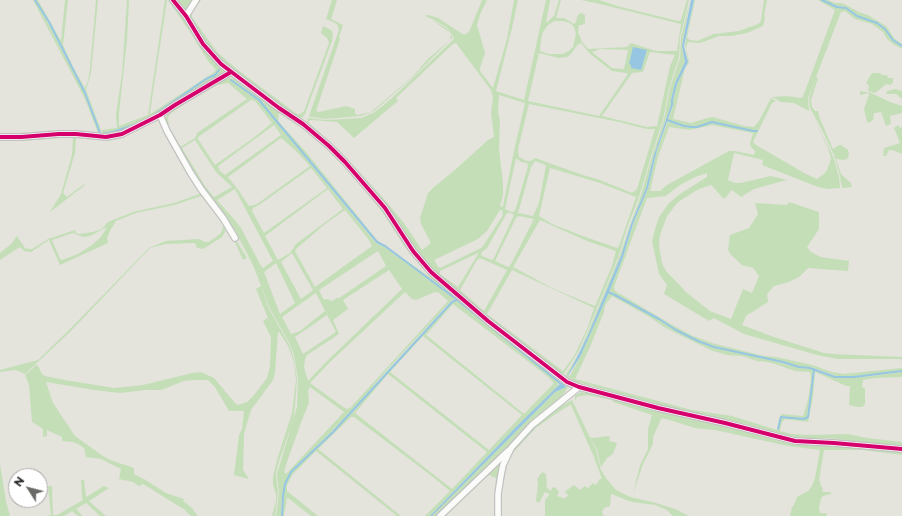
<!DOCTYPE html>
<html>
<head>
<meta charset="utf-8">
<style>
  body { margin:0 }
  #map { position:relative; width:902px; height:516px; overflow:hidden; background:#e4e3dc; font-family:Montserrat,sans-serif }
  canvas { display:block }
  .north { position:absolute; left:8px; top:468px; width:40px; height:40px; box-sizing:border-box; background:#fff; border:1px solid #a9a9a9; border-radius:50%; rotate:306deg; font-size:11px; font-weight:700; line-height:16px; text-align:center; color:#272727 }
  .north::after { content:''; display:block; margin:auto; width:14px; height:18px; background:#696966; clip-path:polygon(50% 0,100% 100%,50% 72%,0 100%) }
</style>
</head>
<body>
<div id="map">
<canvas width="902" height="516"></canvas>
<div class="north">N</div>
</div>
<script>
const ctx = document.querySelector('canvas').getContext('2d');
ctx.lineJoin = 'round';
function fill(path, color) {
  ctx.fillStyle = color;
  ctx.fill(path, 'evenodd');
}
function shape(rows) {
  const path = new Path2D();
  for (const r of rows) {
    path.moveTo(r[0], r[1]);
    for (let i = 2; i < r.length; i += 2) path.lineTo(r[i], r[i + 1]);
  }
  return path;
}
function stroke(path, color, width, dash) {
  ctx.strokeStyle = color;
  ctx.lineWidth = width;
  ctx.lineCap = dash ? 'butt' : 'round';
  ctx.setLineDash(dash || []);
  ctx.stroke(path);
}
const green = shape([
  [33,0,35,0,48,23,85,94,98,128,100,133,102,134,113,133,152,117,206,80,216,75,219,71,152,116,126,127,112,132,103,133,99,128,86,93,49,22,36,0,38,0,61,41,65,0,68,0,63,45,74,69,85,88,88,81,90,68,96,0,98,0,91,73,86,90,101,130,117,128,116,114,122,74,127,0,129,0,127,40,119,113,119,126,148,115,165,0,167,0,153,92,150,114,213,73,216,70,208,61,190,32,168,0,171,0,204,48,225,73,159,114,122,132,104,135,0,136,0,134,64,131,98,133,85,99],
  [177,0,193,0,185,10],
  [198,0,201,0,192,13,192,17,217,52,238,70,297,114,300,114,304,111,329,43,327,38,321,33,323,26,331,30,333,34,332,41,305,114,303,117,301,118,295,115,268,97,221,60,210,48,190,16],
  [332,0,337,0,331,19,343,25,339,37,340,39,316,111,319,112,346,106,355,109,355,114,357,115,371,112,411,78,429,58,450,40,451,35,449,32,432,20,446,28,453,37,413,77,374,111,361,116,325,119,311,117,309,116,339,30,337,24,326,19],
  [482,0,487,0,481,12,477,25,485,53,480,68,480,71,493,88,507,39,514,0,518,0,512,28,496,91,524,100,546,0,550,0,546,23,554,16,559,0,561,0,556,18,564,18,574,24,576,22,577,17,579,14,582,13,585,15,585,23,582,25,579,25,578,32,582,42,588,49,627,47,631,43,656,51,677,51,681,24,600,4,581,0,599,0,617,6,678,21,681,20,687,0,689,0,680,38,679,57,669,88,663,120,652,153,639,197,627,228,619,255,592,320,578,352,563,375,562,375,485,315,434,271,417,251,389,209,372,187,336,149,307,122,308,118,325,120,361,118,375,112,392,98,453,40,454,37,446,27,432,19,425,16,429,15,438,18,464,35,469,32],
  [554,21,563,21,570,23,574,27,576,34,573,47,569,51,563,54,549,54,540,51,541,40,543,32,547,26],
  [456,43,491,90,493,98,491,113,494,137,488,140,455,170,434,187,428,193,420,218,421,224,431,243,422,250,404,223,385,200,340,151,309,123,309,121,311,120,337,122,354,138,398,101,396,98,453,44],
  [581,43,589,53,612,71,626,73,628,74,599,116,528,101,539,53,559,58,567,57,571,54,577,45],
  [600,49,628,50,624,69,612,68,592,52],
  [650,52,675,55,670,66,657,126,647,127,602,116,632,73,643,72],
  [499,95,525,103,514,151,503,206,502,207,500,206,503,195,503,183,499,149,500,121,498,112],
  [529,104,619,122,647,129,655,129,637,189,632,193,600,180,583,175,535,158,531,161,527,161,519,157,518,149],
  [516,158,521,162,527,163,528,166,516,208,514,212,511,212,505,209],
  [535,161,546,165,539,203,533,216,518,213,531,167],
  [550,168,600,183,636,197,619,246,617,248,580,235,552,224,539,216],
  [500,210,502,210,503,215,485,243,481,248,440,268,438,267,434,260,478,239,487,231],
  [507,213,511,213,514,215,494,258,492,260,484,257,481,255,481,253,487,248],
  [519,216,534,219,510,266,508,267,495,261,516,218],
  [540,220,587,241,616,251,612,266,595,306,554,289,513,267],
  [478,253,477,256,458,287,440,274,440,271],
  [480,258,507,270,484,311,460,290,477,260],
  [512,270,594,308,587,329,574,356,563,371,487,314],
  [690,0,682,46,685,62,675,83,671,100,671,105,654,155,646,188,631,224,621,256,588,335,568,375,570,376,580,357,608,292,615,295,658,319,667,325,698,341,714,347,783,363,799,368,813,369,807,417,804,418,781,416,778,430,782,417,804,419,808,417,814,369,831,376,842,378,873,376,902,372,902,377,875,378,863,380,862,387,865,388,865,404,862,407,857,407,849,405,850,386,846,386,815,372,813,397,808,422,785,419,782,422,780,431,792,434,807,435,848,434,867,438,902,442,902,445,876,444,829,438,805,438,787,436,737,422,682,411,577,382,565,376,579,353,593,320,620,255,629,228,640,198,653,153,664,120,670,88,680,58,681,38],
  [612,296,648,316,664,327,696,343,713,351,727,355,742,356,760,362,760,361,772,363,795,371,810,372,811,380,808,400,803,416,782,414,779,418,777,430,732,416,692,410,575,379,590,347,604,312,605,305],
  [694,0,695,0,687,38,690,40,697,41,714,34,739,31,758,24,761,21,764,0,767,0,764,16,765,17,763,26,747,33,731,36,719,36,700,43,688,42,686,48,689,62,686,68,688,62,685,44],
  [818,0,821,0,837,7,845,8,856,16,877,23,885,29,892,40,902,47,902,49,893,44,887,39,883,32,872,24,855,19,845,11,841,12,808,98,809,111,794,103,781,102,772,97,786,96,802,98,804,94,835,10],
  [823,0,828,0,835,3,842,3,859,12,868,15,886,26,894,38,902,44,902,45,893,39,883,26,877,22,857,15,846,7,837,6],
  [685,68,673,119,691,123,707,118,713,117,744,126,754,127,759,121,771,98,776,101,772,103,753,142,756,145,806,174,817,179,824,174,827,170,831,159,828,148,816,122,833,156,839,177,840,188,828,189,818,187,762,165,763,160,734,153,728,180,735,183,740,183,771,176,787,180,754,189,741,197,732,190,724,199,711,185,699,189,678,202,667,216,660,235,659,246,662,263,666,271,687,293,710,311,731,319,743,289,752,293,759,276,753,268,742,265,731,255,728,250,730,235,749,228,758,214,755,203,787,205,789,202,819,212,819,229,807,247,811,252,821,257,849,261,848,271,808,268,799,277,789,282,774,286,767,294,768,302,746,316,742,325,774,337,824,353,833,354,902,357,902,363,901,359,838,359,817,355,744,334,714,318,709,321,664,294,667,285,659,274,652,241,656,226,659,217,669,203,680,194,707,177,707,173,695,177,680,185,666,196,647,198,614,287,615,291,676,327,693,336,712,343,764,356,776,357,812,365,832,372,844,374,902,368,902,371,854,377,836,376,811,367,799,367,783,362,714,346,698,340,677,330,659,318,609,291,623,257,633,225,648,188,657,150,668,121,684,126,668,121,673,105,673,100,677,84],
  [712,125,753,133,750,143,751,147,755,151,754,155,735,151,729,151,667,185,660,191,650,191,658,157,669,127,690,130],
  [872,73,880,73,882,75,887,75,888,78,893,78,893,83,890,85,886,84,875,93,868,91,869,86,866,83],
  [227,77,232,78,256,94,275,109,300,125,327,147,370,193,390,220,405,244,417,261,434,279,523,352,564,382,568,387,563,395,530,422,509,446,436,516,432,516,516,431,555,392,564,388,565,385,457,299,385,246,377,242,259,100,231,80,238,86,259,101,376,243,385,247,455,299,451,301,386,371,354,409,291,472,285,484,282,496,281,516,276,516,279,493,277,474,297,407,298,379,294,355,290,344,270,309,253,265,234,229,203,189,178,148,166,123,166,118,169,112,179,104],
  [228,83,247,99,197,133,195,138,182,146,180,146,169,127,168,118,170,114,195,97,217,85],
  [251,100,255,101,272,123,252,139,215,165,198,139,198,137],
  [279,113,302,128,320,142,347,169,383,213,405,247,431,278,377,240,306,152,278,121],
  [274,125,281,135,225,175,220,171,218,166],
  [281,138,295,150,310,166,257,204,249,206,239,191,228,177],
  [195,140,216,172,232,187,214,197,205,186,182,148],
  [311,168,327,188,264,233,252,211,253,208,259,205],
  [235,189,273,261,263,268,261,266,241,228,233,218,217,200],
  [328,189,343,209,296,244,290,253,278,260,265,236],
  [345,210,369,240,372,246,315,287,295,251,296,249,325,224],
  [378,251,386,266,339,298,337,298,332,301,327,299,324,300,319,290],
  [292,253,313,290,301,299,281,262],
  [276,263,295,303,280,314,264,272],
  [389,270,402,289,327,361,308,381,304,367,305,359,307,355,339,334,333,320,348,309,343,300],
  [405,292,412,299,416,300,435,292,439,293,448,301,350,408,346,409,310,383,329,363],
  [316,293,325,311,300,331,291,334,282,317],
  [327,315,336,332,303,354,295,337],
  [310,387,344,412,286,474,284,472,288,459,302,420,309,403,308,391],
  [816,77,818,78,811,100,812,107,815,111,818,111,820,119,833,149,839,145,841,145,848,150,849,155,847,159,844,160,836,159,841,174,851,183,852,187,842,188,840,176,834,155,822,130,810,108,809,98],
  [895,89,902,91,902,99,896,94,886,94,887,91],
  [860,91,871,93,890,102,902,106,902,113,890,116,891,124,886,126,881,112,874,113,873,120,869,123,867,122,864,109,869,95,868,93,861,95,860,94],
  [898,125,900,128,902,127,902,154,892,150,889,150,886,156,883,156,884,148,900,143,894,128],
  [76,135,75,153,63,193,67,197,84,184,85,185,50,212,61,194,72,155,73,137,22,141,0,141,0,139],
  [202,193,225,226,225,232,222,237,203,249,197,248,195,243,166,244,150,248,71,331,25,374,16,370,0,372,0,370,38,360,70,329,149,248,166,241,199,239,205,242,209,242,221,233,224,224,201,196,174,205,136,213,116,221,111,229,107,238,108,243,60,265,49,240,31,252,24,251,20,247,0,260,0,253,11,244,17,236,25,248,29,249,32,249,48,239,75,230,76,233,79,234,93,232,102,229,108,222,133,212,174,203],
  [107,227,101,237,92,245,78,254,62,260,60,259,52,240,73,233,83,237,90,236],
  [233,238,235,238,247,258,243,260],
  [261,286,269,309,289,344,293,355,297,379,295,407,293,421,279,461,276,474,278,493,275,516,272,516,276,501,276,494,273,485,273,477,277,460,292,413,296,380,294,364,292,356,287,344,279,332,278,332,275,373,273,380,251,410,244,434,243,470,249,479,234,475,239,435,242,429,244,411,229,411,215,387,208,380,192,380,184,381,161,390,145,390,120,393,94,390,46,382,53,403,75,436,103,456,110,460,134,468,134,474,144,479,166,493,184,499,183,501,192,508,198,516,191,516,185,510,143,484,139,486,133,482,119,479,121,469,101,459,86,457,84,448,78,444,73,442,62,441,62,437,47,430,47,436,43,437,43,429,32,422,29,385,25,375,37,364,42,374,45,376,65,380,114,388,143,385,192,373,201,372,214,378,235,403,238,405,247,402,254,395,267,378,270,366,271,337,263,321,268,318,256,289],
  [456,300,555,379,559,383,557,387,516,427,430,516,425,516,450,491,433,477,354,417,351,417,318,449,401,516,397,516,316,451,293,474,287,485,287,491,318,516,311,516,288,498,287,498,284,516,282,516,284,490,286,484,292,472,355,410,387,371,452,302],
  [453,304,547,376,554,383,524,414,426,335],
  [423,336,522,415,489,450,390,372],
  [388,374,487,452,452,489,355,413],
  [581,392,606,396,673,415,733,428,783,442,801,445,819,445,902,451,902,455,862,450,824,450,819,480,821,484,820,485,823,488,822,491,824,492,831,492,831,494,823,496,821,498,819,508,820,513,826,513,827,516,790,516,792,507,794,505,797,497,808,491,812,486,815,478,820,450,788,446,715,430,695,428,663,418,661,419,653,437,653,444,643,464,633,494,640,465,648,449,648,429,652,415,613,402,612,400,587,395,577,397,575,401,575,396],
  [572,400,596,450,601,470,606,478,616,490,630,497,656,503,675,509,689,516,673,516,667,510,655,505,632,502,611,494,610,506,604,508,602,512,604,516,545,516,545,500,550,494,545,492,539,503,536,501,538,484,537,479,542,472,546,474,547,488,551,491,552,488,555,487,559,492,557,496,563,498,566,498,568,495,565,492,572,486,574,485,580,490,585,486,588,488,593,483,596,485,600,479,602,479,594,457,571,405,570,405,554,415,536,428,508,458,513,449,526,433,553,411],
  [607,436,610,437,609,441,617,443,613,454,607,458,601,467,597,450,590,437,594,438],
  [500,461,502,463,496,516,494,516,496,478,489,475,475,486,446,516,442,516],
  [0,464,6,501,10,516,0,516],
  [81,480,84,480,86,497,104,486,109,488,89,501,106,516,100,516,86,503,76,509,83,516,78,516,72,511,64,516,46,516,51,515,48,486,52,486,53,515,57,515,83,500,82,497]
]);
const water = shape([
  [691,0,694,0,684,46,688,62,677,84,673,100,673,105,657,150,648,188,633,224,623,257,609,292,580,357,568,376,568,375,588,335,621,256,631,224,646,188,654,155,671,105,671,100,675,83,685,62,682,46],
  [633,47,647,50,641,70,631,68,631,65,629,64],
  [562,382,566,387,555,392,432,516,430,516,516,427]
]);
const stream = shape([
  [35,0,49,22,85,93,100,133,102,134,113,132,139,123],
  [822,0,837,7,846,8,857,16,877,23,885,29,893,40,902,46],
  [231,80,259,100,377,242,385,246,456,299,560,383],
  [154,115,206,79,215,75,219,70],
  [667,120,684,126,692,127,697,127,712,122,753,131,757,131],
  [608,292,615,295,659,319,676,330,698,341,714,347,783,362,799,367,810,368,835,377,854,377,902,371],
  [778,429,781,417,804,419,808,417,814,369],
  [282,516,283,496,285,484,291,472,333,432,452,302,456,300]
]);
const minor = shape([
  [173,0,186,16,203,44,221,64,279,108,303,124,329,146,345,162,385,208,413,251,431,272,488,321,567,382,579,387,658,408,725,423,795,441,834,443,902,449],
  [186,16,196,0],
  [160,115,167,131,190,172,201,189,223,218,235,238],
  [0,137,21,137,59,134,76,134,106,137,122,134,160,115,175,105,231,72],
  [440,516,508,451],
  [498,516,498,494,501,475,503,465,511,448,532,425,579,387]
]);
const cycleway = shape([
  [173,0,186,16,203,44,221,64,279,108,303,124,329,146,345,162,385,208,413,251,431,272,488,321,567,382,579,387,658,408,725,423,795,441,834,443,902,449],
  [0,137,21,137,59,134,76,134,106,137,122,134,160,115,175,105,231,72]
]);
fill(green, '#c4dfb8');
fill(water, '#96c6e1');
stroke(stream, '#96c6e1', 2);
stroke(minor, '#c2c2c2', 8);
stroke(minor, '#fbfbfa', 5.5);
stroke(cycleway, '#d6006c', 4);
</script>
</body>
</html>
